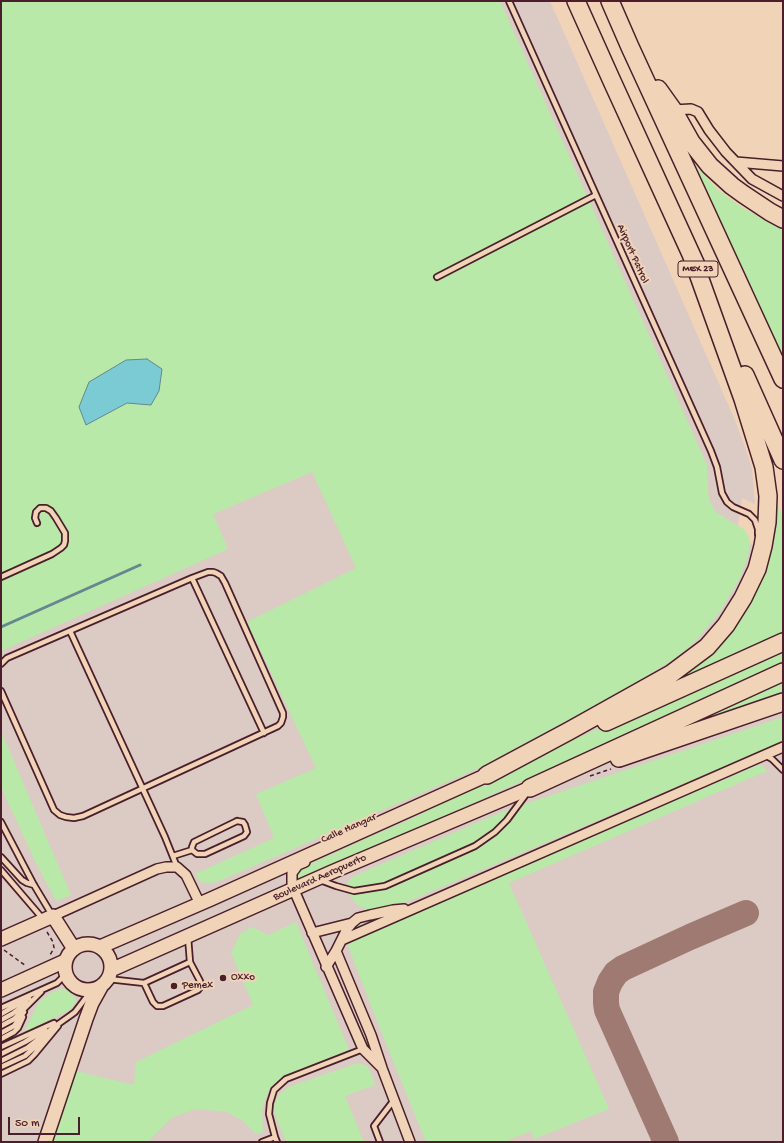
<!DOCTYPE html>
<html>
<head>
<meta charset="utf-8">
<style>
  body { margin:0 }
  #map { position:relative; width:784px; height:1143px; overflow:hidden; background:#f1d4b8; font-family:"Gochi Hand",sans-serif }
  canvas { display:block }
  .frame { position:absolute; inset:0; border:2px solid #4a1f2b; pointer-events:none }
  .scale { position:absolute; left:8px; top:1117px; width:72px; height:18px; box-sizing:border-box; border:2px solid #4a1f2b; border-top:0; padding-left:5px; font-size:12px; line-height:14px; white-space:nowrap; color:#4a1f2b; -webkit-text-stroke:3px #f1d4b8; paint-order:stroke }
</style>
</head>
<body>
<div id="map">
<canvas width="784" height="1143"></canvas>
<div class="frame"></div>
<div class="scale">50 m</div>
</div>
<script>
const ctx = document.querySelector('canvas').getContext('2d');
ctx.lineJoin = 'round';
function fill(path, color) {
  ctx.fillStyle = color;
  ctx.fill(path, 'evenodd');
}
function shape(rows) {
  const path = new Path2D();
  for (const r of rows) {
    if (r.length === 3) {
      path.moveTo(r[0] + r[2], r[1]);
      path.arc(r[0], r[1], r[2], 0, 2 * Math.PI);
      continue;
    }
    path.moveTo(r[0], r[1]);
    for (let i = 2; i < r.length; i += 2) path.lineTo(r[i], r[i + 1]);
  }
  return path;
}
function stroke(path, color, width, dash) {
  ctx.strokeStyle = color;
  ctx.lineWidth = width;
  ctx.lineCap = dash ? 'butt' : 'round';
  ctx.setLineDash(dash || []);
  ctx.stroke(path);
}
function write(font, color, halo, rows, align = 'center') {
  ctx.font = font + ' "Gochi Hand",sans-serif';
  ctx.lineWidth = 4;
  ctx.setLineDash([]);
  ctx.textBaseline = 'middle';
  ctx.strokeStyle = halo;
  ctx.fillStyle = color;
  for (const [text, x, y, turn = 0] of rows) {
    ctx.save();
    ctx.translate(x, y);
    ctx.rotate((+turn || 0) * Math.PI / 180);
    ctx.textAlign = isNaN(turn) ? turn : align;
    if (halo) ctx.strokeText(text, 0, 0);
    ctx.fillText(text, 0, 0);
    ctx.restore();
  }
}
const built = shape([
  [1,1,550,1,671,275,734,418,745,447,752,469,755,504,742,498,738,525,745,531,748,535,750,543,771,550,773,534,783,517,783,1142,1,1142]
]);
const green = shape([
  [1,1,500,1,707,465,708,491,710,502,716,512,745,530,748,535,750,543,748,556,740,578,719,613,694,643,674,659,627,688,479,768,217,882,208,883,201,882,195,874,274,838,256,794,316,768,247,622,356,568,312,472,213,514,228,549,1,651],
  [692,162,718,190,743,208,783,230,783,362],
  [776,502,783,517,783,635,645,695,710,653,765,570,771,550],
  [783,647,783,663,299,882,298,877,299,871,303,867,426,812,435,801],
  [783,677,783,697,613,753],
  [783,717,783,744,772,746,416,898,390,908,376,911,366,909,356,904,350,895,348,888,348,882,354,876,499,813,516,807],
  [1,731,71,895,56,901,34,859,1,787],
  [758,765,762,765,767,771,509,883,609,1109,534,1139,531,1131,504,1142,426,1142,381,1031,343,933,360,922,375,926,390,923],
  [296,922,349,1050,281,1078,267,1094,262,1110,263,1132,256,1134,243,1121,227,1112,196,1109,171,1118,148,1142,53,1142,76,1071,134,1085,136,1062,253,1005,231,953,240,934,252,927,268,935],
  [59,989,64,989,68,990,74,996,76,1001,72,1008,64,1013,24,1032,39,1002,47,995],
  [358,1063,368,1066,375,1085,345,1096,364,1142,286,1142,273,1109,278,1096,288,1087]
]);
const water = shape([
  [147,359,162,369,159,391,151,405,127,403,86,425,79,407,89,382,126,360,147,359]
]);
const stream = shape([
  [1,627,140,565]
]);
const taxiway = shape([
  [666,1142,607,1010,606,1003,606,992,610,982,616,973,623,968,690,937,746,913]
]);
const path = shape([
  [590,776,611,769],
  [47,932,53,942,54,948,50,955],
  [4,950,26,966]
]);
const lane = shape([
  [509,1,711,451,717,467,722,493,727,502,733,507,749,514,755,520,758,529,758,534],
  [437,277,596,195],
  [1,577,52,554,61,548,64,545,65,541,65,533,56,518,51,511,46,508,40,508,36,512,35,518,37,523],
  [192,578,264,733],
  [70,631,165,837,177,867],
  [1,664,7,658,192,578,208,572,213,572,216,573,221,576,225,583,283,713,283,717,281,723,278,726,83,816,74,818,66,817,60,815,54,810,1,691],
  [765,755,772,759,783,770],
  [237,821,243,822,245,825,247,832,244,836,205,854,197,854,192,850,192,847,194,842,237,821],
  [1,822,34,885,52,915],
  [173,856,192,850],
  [1,857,22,880,27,883,34,885],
  [1,870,43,919],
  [320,880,336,886,354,891,385,886,475,846,495,832,507,820,527,793],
  [108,979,144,983,153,1002,157,1006,163,1006,198,990,201,986,200,981,190,962,188,937],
  [144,983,190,962],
  [1,1008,57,983,63,977,64,967],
  [1,1014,29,998],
  [1,1020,12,1014,27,1003],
  [1,1026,14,1019,41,992],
  [1,1033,14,1026,24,1012],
  [1,1039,14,1032,18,1028,23,1017],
  [1,1047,54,1023],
  [1,1054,25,1042,45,1030],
  [1,1061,27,1048,54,1027,71,1015,75,1012,88,995,96,989],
  [1,1067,25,1056,47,1036],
  [1,1074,28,1061,34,1055,58,1026],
  [275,1137,269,1114,270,1103,274,1090,286,1079,363,1049],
  [262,1142,275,1137,277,1142],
  [380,1142,374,1126,394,1100]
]);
const street = shape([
  [673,110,691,109,698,112,709,130,726,152,752,179,783,196],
  [736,162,783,166],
  [305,862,298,865,292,873,292,883,294,890,363,1049,382,1068],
  [53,916,157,869,166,867,177,867,186,875,200,904],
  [312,933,352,923],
  [342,940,783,747],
  [336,951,371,1035,382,1068,410,1142],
  [326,967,336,951,347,929,352,923,358,918,370,915,393,910,404,909]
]);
const secondary = shape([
  [1,939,53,916,74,949],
  [88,967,23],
  [100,947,211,899,487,775],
  [111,970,332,872,530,788],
  [1,990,65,961],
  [45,1142,86,1019,92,1003,102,985]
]);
const highway = shape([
  [576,1,611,79,696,265],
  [610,1,630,47,783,379],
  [658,89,673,110,691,142,710,166,732,186,743,194,770,212,783,219],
  [745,375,783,460],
  [606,722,783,642],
  [619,758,783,702],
  [487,775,569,731,671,674,707,647,726,625,743,598,757,569,763,546,767,522,768,496,764,467,743,399,691,254],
  [530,788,783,672]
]);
const markers = [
  [223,978,4,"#4a1f2b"],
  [174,986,4,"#4a1f2b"]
];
const shields = [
  [698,269,40]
];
const shieldNames = [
  ["MEX 23",698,269]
];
const streetNames = [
  ["Airport Patrol",632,254,66],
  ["Calle Hangar",349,829,-24],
  ["Boulevard Aeropuerto",320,878,-24]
];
const poiNames = [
  ["Oxxo",231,978],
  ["Pemex",182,986]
];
fill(built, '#dccac5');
fill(green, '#b9e9a8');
fill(water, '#7acbd3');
stroke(water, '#678690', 1);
stroke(stream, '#678690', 3);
stroke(taxiway, '#9e7a72', 26);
stroke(lane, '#4a1f2b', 8);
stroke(street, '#4a1f2b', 12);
stroke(secondary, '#4a1f2b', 16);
stroke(highway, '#4a1f2b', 20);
stroke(path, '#4a1f2b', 1.5, [4, 3]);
stroke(lane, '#f1d4b8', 4.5);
stroke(street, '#f1d4b8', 9);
stroke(secondary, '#f1d4b8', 13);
stroke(highway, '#f1d4b8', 17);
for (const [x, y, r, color] of markers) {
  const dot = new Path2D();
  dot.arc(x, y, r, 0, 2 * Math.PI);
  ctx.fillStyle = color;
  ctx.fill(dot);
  stroke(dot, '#f1d4b8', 1.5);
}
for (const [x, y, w] of shields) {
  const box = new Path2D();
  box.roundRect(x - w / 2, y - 8, w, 16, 3);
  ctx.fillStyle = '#f1d4b8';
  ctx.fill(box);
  stroke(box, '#4a1f2b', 1);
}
write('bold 10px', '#4a1f2b', null, shieldNames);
write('11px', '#4a1f2b', '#f1d4b8', streetNames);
write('11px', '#4a1f2b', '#f1d4b8', poiNames, 'left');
</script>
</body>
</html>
